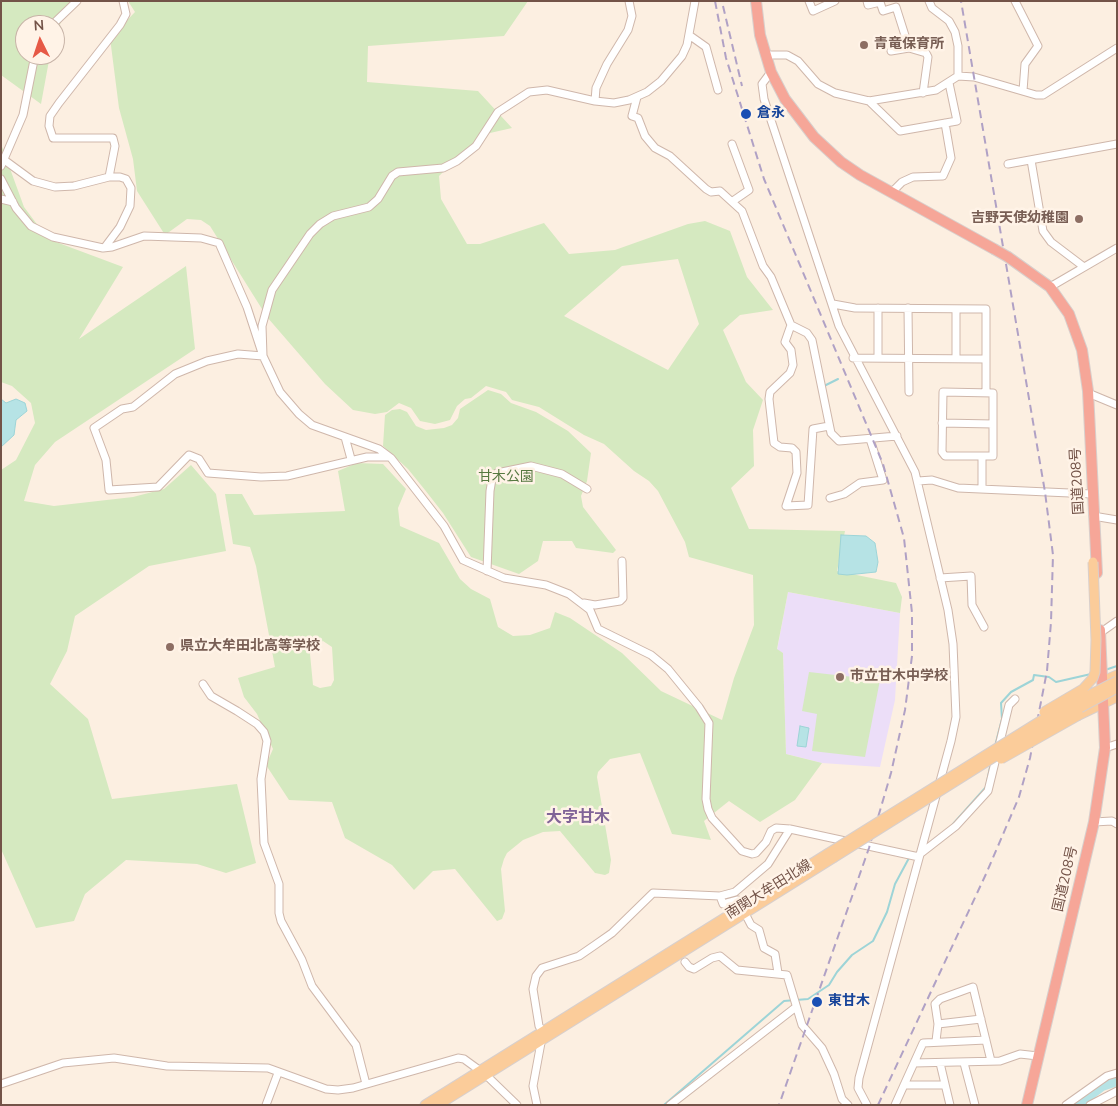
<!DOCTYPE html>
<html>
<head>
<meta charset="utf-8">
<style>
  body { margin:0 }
  #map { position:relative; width:1118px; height:1106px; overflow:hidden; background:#fcefe1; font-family:"Nunito Sans",sans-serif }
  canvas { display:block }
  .frame { position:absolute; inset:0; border:2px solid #735348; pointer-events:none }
  .north { position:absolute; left:15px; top:15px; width:50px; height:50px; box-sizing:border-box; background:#fff3e7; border:1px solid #c7b3a7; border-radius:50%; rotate:356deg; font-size:14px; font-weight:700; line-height:20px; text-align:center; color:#735348 }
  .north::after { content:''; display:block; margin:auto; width:18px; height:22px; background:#e65946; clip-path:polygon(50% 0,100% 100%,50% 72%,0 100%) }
</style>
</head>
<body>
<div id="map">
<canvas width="1118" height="1106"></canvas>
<div class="frame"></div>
<div class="north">N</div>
</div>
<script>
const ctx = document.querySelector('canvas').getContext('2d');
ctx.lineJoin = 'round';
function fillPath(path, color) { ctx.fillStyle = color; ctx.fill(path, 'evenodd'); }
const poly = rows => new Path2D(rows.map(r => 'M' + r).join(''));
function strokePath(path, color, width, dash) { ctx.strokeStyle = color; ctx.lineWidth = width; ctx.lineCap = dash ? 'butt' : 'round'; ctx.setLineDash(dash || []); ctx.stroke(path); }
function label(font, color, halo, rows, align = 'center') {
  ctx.font = font + ' "Nunito Sans","Noto Sans JP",sans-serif'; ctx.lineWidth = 5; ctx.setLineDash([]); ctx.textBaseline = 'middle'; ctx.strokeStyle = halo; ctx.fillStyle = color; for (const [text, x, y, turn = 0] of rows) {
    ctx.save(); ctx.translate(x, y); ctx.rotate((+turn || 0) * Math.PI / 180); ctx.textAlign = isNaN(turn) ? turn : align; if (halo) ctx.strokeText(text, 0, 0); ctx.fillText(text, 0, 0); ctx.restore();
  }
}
fillPath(poly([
  [788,592,900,613,895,700,880,767,822,763,786,754,783,653,777,650]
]), '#ecdef8');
fillPath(poly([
  [1,1,71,1,55,35,55,25,25,25,25,55,50,55,41,104,1,75],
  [128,1,528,1,504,36,368,46,367,82,478,91,512,128,490,133,483,136,469,147,439,176,441,199,467,244,480,244,544,223,569,254,615,250,688,224,705,221,730,231,747,277,773,310,740,315,723,330,746,382,763,400,753,430,754,466,731,488,749,529,845,531,837,571,896,583,902,597,900,613,788,592,777,649,783,653,786,754,822,763,795,800,760,822,729,801,704,821,711,840,672,834,640,753,610,759,598,772,597,777,611,860,609,873,605,875,595,873,560,831,543,832,523,840,507,853,504,859,501,869,505,911,502,919,497,921,455,869,433,871,414,890,392,865,345,838,332,802,289,800,266,765,273,749,257,714,244,697,238,678,275,667,256,566,250,547,233,544,225,494,242,494,254,515,345,511,338,471,357,463,383,464,406,489,398,508,400,526,439,543,460,579,471,589,490,599,498,627,513,636,530,635,550,628,555,612,570,618,622,653,661,691,722,720,734,678,754,625,753,575,689,557,685,542,658,491,649,481,634,471,604,444,584,435,539,407,512,400,506,392,486,386,471,398,465,399,457,406,450,420,435,424,420,421,411,408,399,403,387,412,375,414,353,410,325,384,267,317,210,226,201,220,187,219,165,235,137,191,133,159,119,108,110,38,135,12],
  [678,259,699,324,668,370,564,316,622,266],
  [323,641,332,647,334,680,331,686,320,688,313,685,310,654,315,646],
  [1,144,24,207,48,239,123,267,79,339,186,266,195,349,55,442,35,465,24,501,54,506,133,497,164,489,191,465,216,494,226,551,149,566,75,616,67,651,50,684,88,719,112,799,237,784,256,863,226,873,197,864,126,860,85,894,74,921,36,928,1,849,1,470,16,460,35,423,31,403,12,386,1,382],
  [488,390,501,394,511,403,536,412,568,431,591,453,587,481,581,496,583,507,616,550,613,553,576,548,572,541,543,541,538,561,519,574,471,557,443,513,425,490,408,469,383,446,385,415,392,410,400,409,407,412,416,426,426,430,444,428,452,425,458,418,460,409],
  [809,672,880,680,865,757,812,751,817,714,802,711]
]), '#d5e9c0');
const water = poly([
  [1,399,6,403,16,399,25,403,27,411,16,420,14,435,1,447,1,399],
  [841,535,866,536,875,543,878,562,876,572,847,575,838,574,841,535],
  [800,726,809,728,806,747,797,746,800,726]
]);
fillPath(water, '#b6e3e5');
strokePath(water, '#9dd4d7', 1);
strokePath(poly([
  [824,386,838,379],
  [1105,670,1117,666],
  [995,746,1002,719,1001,703,1011,692,1033,680,1034,675,1049,677,1056,682,1091,674],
  [953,824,986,787,991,762],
  [664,1105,784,1001,808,999,829,985,837,972,852,955,873,941,887,912,895,884,909,858]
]), '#9dd4d7', 2);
strokePath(poly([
  [1077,1105,1102,1086,1117,1081]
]), '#b6e3e5', 10);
const minor = poly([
  [695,1,687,45,682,56,661,81,647,92,629,100,614,103,595,101,547,90,529,92,498,112,476,146,457,161,443,168,398,172,392,176,378,199,369,207,333,216,320,224,310,234,272,290,262,326,263,356,280,392,299,414,312,425,379,449,391,458,444,526,463,560,504,578,546,585,569,594,590,610,598,629,651,655,668,669,699,707,709,723,706,799,708,809,712,818,742,851,752,854,756,853,766,842,771,831,776,828,790,829,919,857],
  [809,1,813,11,835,1],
  [867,1,868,5,880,2,883,11,896,7,909,48],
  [929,1,932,8,949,21,955,32,958,46,958,76],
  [1015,1,1038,46,1025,64,1023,91],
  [52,25,77,1],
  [689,35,706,47,718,90],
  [891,51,909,48,926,53,928,57,923,93],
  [766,55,787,55,798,61,818,84,835,93,869,101,936,90,958,76,974,77,1036,95,1043,95,1117,48],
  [771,72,762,84,764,99,839,326,915,472,948,610,953,644,956,717,951,741,859,1078,858,1088,867,1105],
  [637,97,632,116,638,118,645,136,655,148,670,156,706,189,711,192,720,191,742,211,763,266,771,277,791,325,807,333,812,340,831,433,839,441,897,436],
  [595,101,596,88,607,64,628,30,632,16,629,1],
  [869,101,900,131,957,121,949,83],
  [732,144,749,190,733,201],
  [3,159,33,181,55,187,74,186,109,177,120,177,126,179,131,188,130,206,120,227,105,247],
  [1031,160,1043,231,1051,242,1084,267],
  [1008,164,1117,144],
  [1,166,23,115,35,55],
  [109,177,115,146,113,138,53,138,49,126,50,116,59,103,120,25,126,14,123,1],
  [1,179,16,208,31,226,53,237,103,248,112,247,144,236,201,238,219,243,247,307,263,356,238,354,207,361,175,374,133,407,122,409,94,428,106,460,109,490,158,487,189,455,199,459,208,473,261,477,287,476,367,457,388,457],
  [891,193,902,182,913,177,943,176,951,158,945,123],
  [1,199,13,202],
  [1050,287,1117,248],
  [833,304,855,308,986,309,986,359,853,358],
  [878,308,878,358],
  [908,308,909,392],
  [791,325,785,342,791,350,793,365,790,373,770,392,769,399,774,443,780,447,792,448,796,452,797,473,786,506,808,505,813,429,829,426],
  [956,359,956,309],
  [943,392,993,393,993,456,945,456,942,452,943,392],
  [986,393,986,359],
  [1088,393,1117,405],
  [942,423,993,424],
  [345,437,351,459],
  [982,457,982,489],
  [918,481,932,480,958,488,1092,494],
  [830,498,844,494,860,483,883,480,870,439],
  [1093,516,1117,520],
  [487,571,490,491,492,479,497,473,531,466,562,474,587,489],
  [940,578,971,576,972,605,984,627],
  [584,603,595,605,620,601,623,598,622,561],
  [1100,633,1117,621],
  [203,684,211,696,237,711,257,724,264,732,267,741,261,779,264,843,279,884,279,913,281,921,302,960,312,986,356,1045,366,1084],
  [1105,748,1117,744],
  [1094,822,1112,821,1117,824],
  [920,854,956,826,988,791,1009,705,1015,699],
  [720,896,723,904,738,900,751,925,759,930,764,948,775,954,778,973],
  [685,962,689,967,694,969,712,958,720,956,737,970,787,975,802,1025,822,1048,834,1074,842,1099,848,1105],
  [938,1024,981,1019],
  [936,1041,938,1024,935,1004,940,999,973,987,991,1061],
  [914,1063,1000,1061,1020,1054,1038,1056],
  [940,1063,950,1105],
  [964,1063,975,1105],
  [1,1084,63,1063,114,1058,167,1066,268,1068,326,1089,338,1090,353,1088,458,1058,464,1059,486,1075,517,1105],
  [904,1085,945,1085],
  [266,1105,278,1073],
  [537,1105,533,1086,543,1032,539,1026,533,989,536,976,542,968,579,956,595,945,612,933,653,893,720,896,735,892,768,864,790,829],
  [670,1105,796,1007],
  [895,1105,923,1043,986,1040],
  [1066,1105,1107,1076,1117,1073],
  [1090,1105,1117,1091]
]);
const major = poly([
  [1103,681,1117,675],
  [1079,715,1117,697],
  [425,1105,827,854],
  [438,1105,833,858]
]);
const highway = poly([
  [756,1,760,35,771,72,785,99,814,137,841,162,860,175,994,249],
  [1008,257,1050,287,1069,314,1082,350,1088,391,1097,573],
  [1027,1105,1094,822,1105,748,1100,630]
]);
strokePath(minor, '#cfb7ab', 9);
strokePath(major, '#d8cfcc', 11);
strokePath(highway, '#d8cfcc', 12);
strokePath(minor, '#fff', 7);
strokePath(major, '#fbcc9a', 9);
strokePath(highway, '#f6a698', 10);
strokePath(poly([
  [715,1,726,58,764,179,883,464,904,538,912,613,912,656,905,710,891,773,869,848,779,1105],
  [723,6,742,86],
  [878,1105,986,874,1019,797,1030,758,1047,671,1051,622,1053,555,1045,492,961,1]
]), '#b0a1c5', 2, [8, 5]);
const majorBridge = poly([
  [1044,712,1083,689,1093,678,1095,672,1096,640,1093,562],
  [1001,759,1079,715],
  [827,854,1050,715,1117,681],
  [833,858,1026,737,1117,688]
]);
const highwayBridge = poly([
  [994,249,1008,257]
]);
strokePath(majorBridge, '#d8cfcc', 11, []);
strokePath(highwayBridge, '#d8cfcc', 12, []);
strokePath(majorBridge, '#fbcc9a', 9);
strokePath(highwayBridge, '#f6a698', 10);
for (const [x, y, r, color] of [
  [864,45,5,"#8d6e63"],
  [746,114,6,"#1a4fb4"],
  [1079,219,5,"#8d6e63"],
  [170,647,5,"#8d6e63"],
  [840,677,5,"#8d6e63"],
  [817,1002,6,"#1a4fb4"]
]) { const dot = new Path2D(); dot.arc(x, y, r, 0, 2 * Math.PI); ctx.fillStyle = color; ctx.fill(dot); strokePath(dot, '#fff3e7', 2); }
label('bold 14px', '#785e54', '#fff3e7', [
  ["青竜保育所",874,45],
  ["吉野天使幼稚園",1069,219,"right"],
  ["県立大牟田北高等学校",180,647],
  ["市立甘木中学校",850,677]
], 'left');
label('bold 14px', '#164399', '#fff3e7', [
  ["倉永",757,114],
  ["東甘木",828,1002]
], 'left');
label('14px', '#577941', '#fff3e7', [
  ["甘木公園",506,478]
]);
label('14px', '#735348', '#fff3e7', [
  ["国道208号",1078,481,-93],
  ["国道208号",1066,879,-77],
  ["南関大牟田北線",769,890,-32]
]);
label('bold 16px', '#806497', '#fff3e7', [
  ["大字甘木",578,818]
]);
</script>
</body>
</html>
